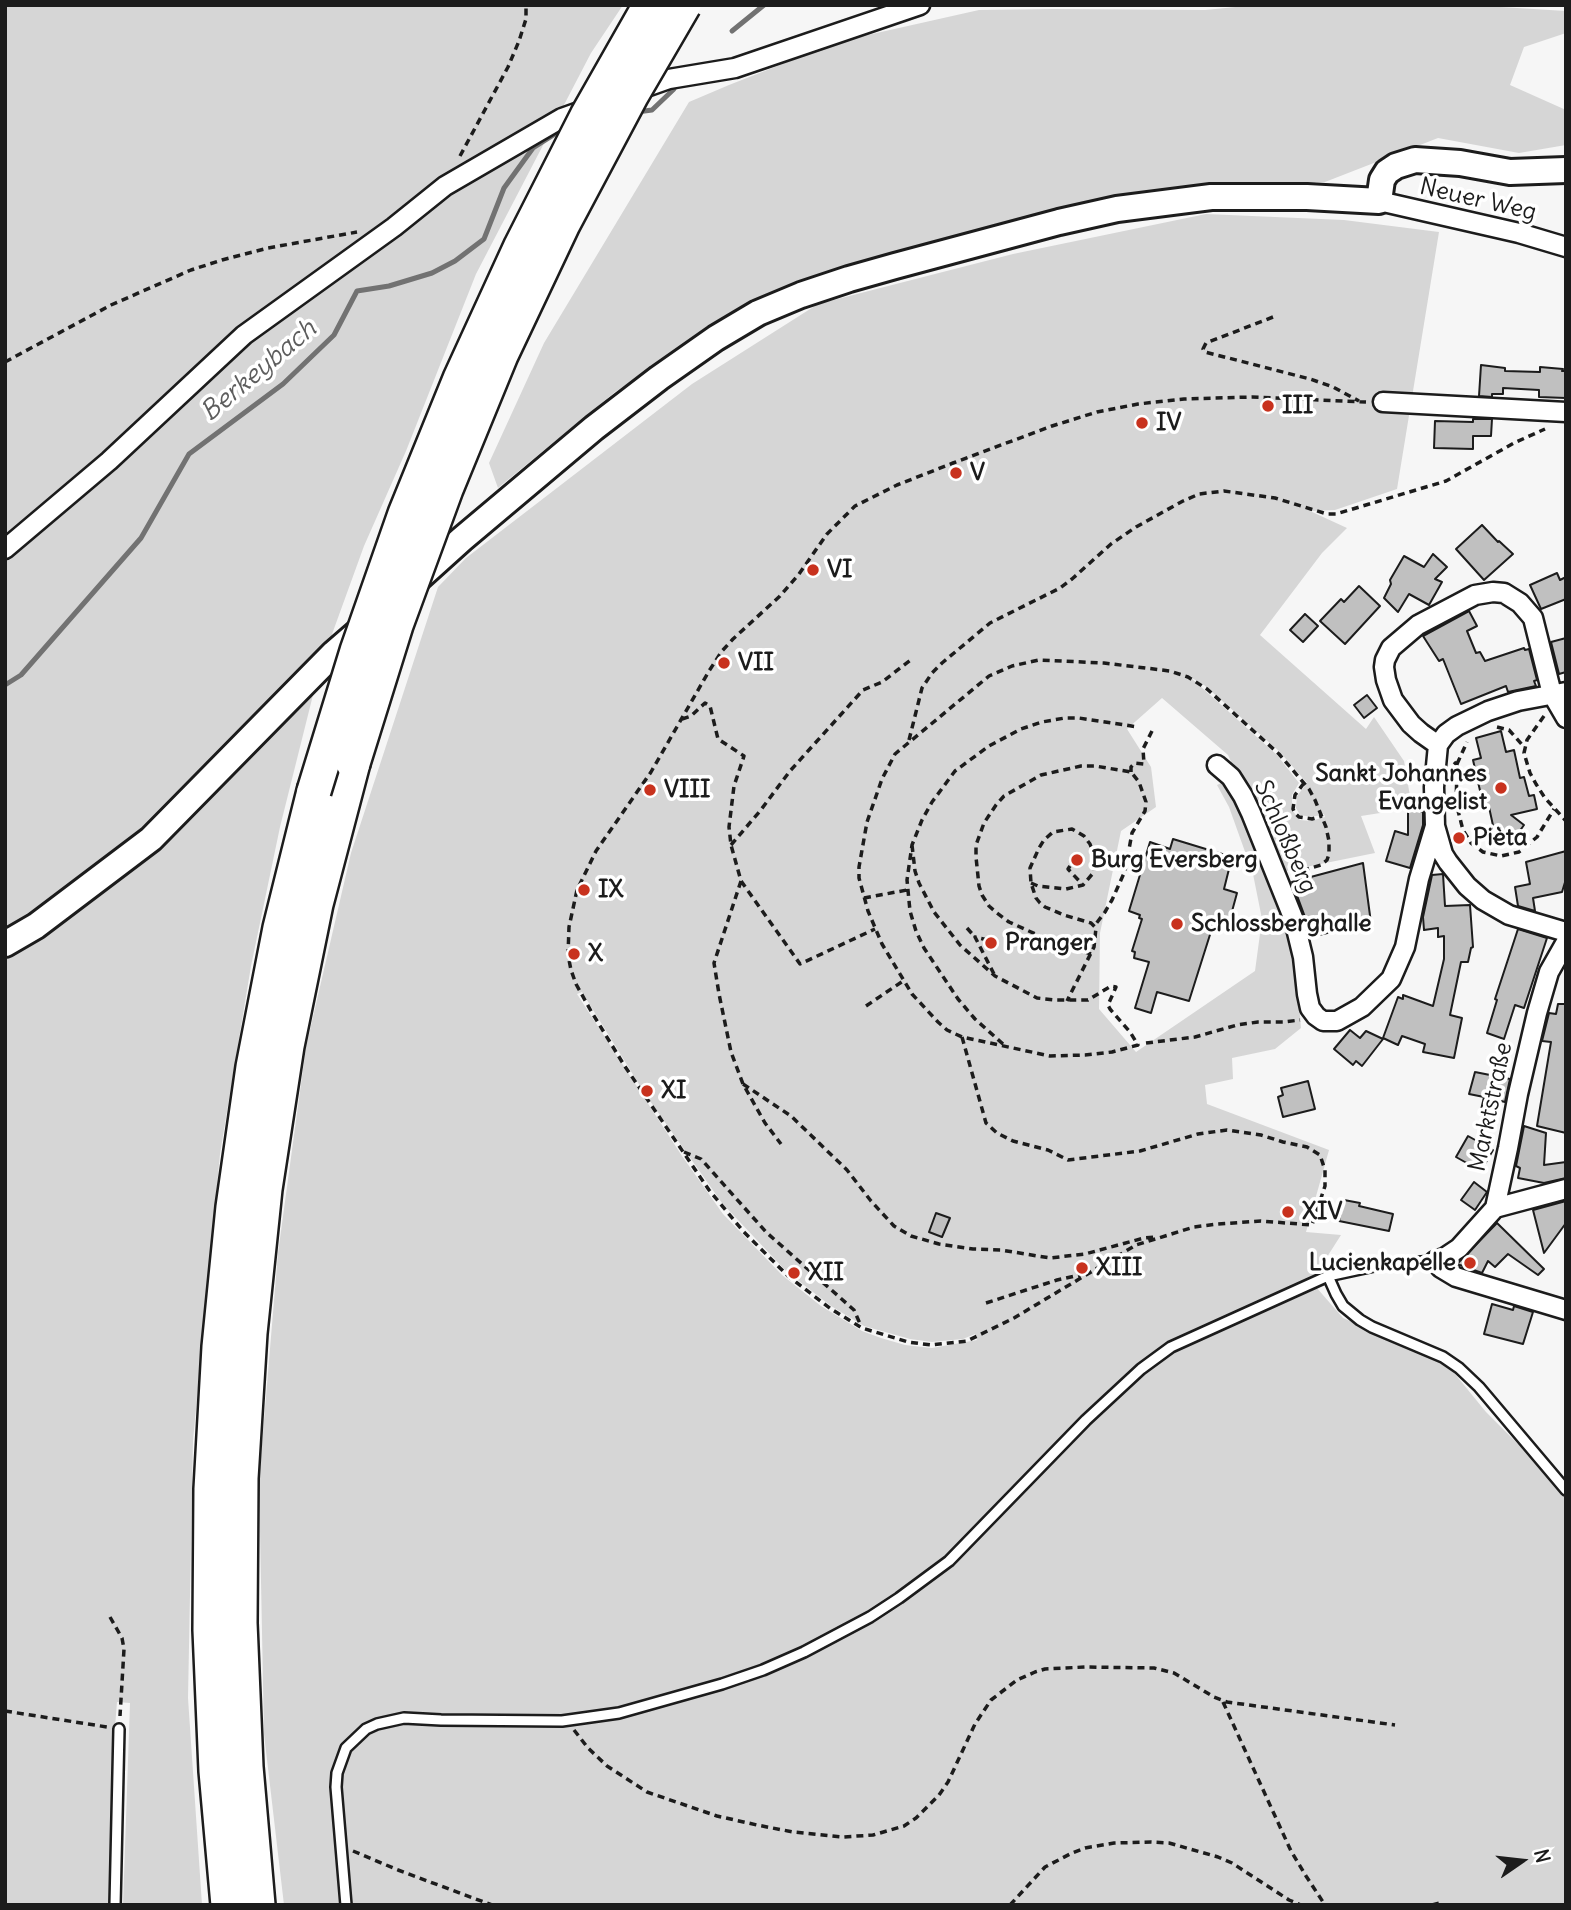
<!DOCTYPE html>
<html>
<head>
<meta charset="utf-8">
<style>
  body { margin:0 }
  #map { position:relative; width:1571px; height:1910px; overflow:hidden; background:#f6f6f6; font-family:Delius,sans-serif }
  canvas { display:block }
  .frame { position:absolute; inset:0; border:7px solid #1c1c1c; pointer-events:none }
  .north { position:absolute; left:1487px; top:1826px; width:70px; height:70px; -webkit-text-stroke:5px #fff; paint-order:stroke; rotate:76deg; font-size:19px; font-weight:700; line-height:28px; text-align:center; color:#1c1c1c }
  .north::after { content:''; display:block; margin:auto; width:24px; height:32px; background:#1c1c1c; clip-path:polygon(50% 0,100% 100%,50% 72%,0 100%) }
</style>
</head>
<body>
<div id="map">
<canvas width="1571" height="1910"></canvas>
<div class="frame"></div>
<div class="north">N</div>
</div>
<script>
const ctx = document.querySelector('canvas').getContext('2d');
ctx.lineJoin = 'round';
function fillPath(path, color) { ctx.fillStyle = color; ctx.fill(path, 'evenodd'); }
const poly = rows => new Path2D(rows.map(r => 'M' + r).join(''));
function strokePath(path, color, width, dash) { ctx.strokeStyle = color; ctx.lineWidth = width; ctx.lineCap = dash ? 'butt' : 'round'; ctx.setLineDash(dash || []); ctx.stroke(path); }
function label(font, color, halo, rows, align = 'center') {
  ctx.font = font + ' Delius,sans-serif'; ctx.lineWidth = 7; ctx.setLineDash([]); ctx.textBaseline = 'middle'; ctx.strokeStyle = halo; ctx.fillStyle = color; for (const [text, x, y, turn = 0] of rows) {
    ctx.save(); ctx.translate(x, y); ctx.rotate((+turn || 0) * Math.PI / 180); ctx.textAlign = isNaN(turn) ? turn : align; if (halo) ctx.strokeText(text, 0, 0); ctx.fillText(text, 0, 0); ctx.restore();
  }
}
fillPath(poly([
  [5,5,623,5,591,53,476,274,406,451,364,546,331,637,268,701,214,761,147,828,31,917,5,933],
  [1256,5,1468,5,1566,11,1566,33,1524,47,1510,85,1566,110,1566,145,1519,153,1438,138,1325,182,1181,187,963,233,747,306,615,392,498,488,489,463,544,343,689,102,729,85,841,41,979,10,1053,9,1205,10],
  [1206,214,1344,220,1439,232,1397,489,1335,510,1310,511,1347,528,1322,553,1260,635,1366,729,1374,717,1404,761,1412,808,1361,816,1375,853,1281,872,1228,755,1162,698,1127,729,1151,767,1156,807,1121,831,1100,933,1099,1009,1136,1052,1255,971,1262,919,1253,874,1229,807,1217,785,1226,781,1237,797,1284,913,1295,957,1301,1028,1275,1049,1232,1058,1233,1079,1205,1085,1207,1104,1329,1150,1306,1232,1341,1235,1313,1279,1170,1343,1138,1366,1029,1470,1036,1477,1123,1391,1145,1370,1171,1352,1199,1338,1263,1312,1316,1287,1343,1318,1446,1363,1486,1412,1566,1492,1566,1905,346,1905,335,1817,340,1905,284,1905,264,1734,259,1480,278,1253,306,1047,351,853,438,587,466,558,692,384,818,304,1013,254],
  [1190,677,1204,685,1279,751,1307,783,1297,796,1296,808,1300,815,1312,817,1324,814,1325,817,1311,821,1300,820,1292,810,1292,795,1299,783,1277,755],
  [582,992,645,1094,722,1203,786,1271,831,1306,864,1326,910,1339,932,1342,963,1339,975,1334,977,1340,932,1348,905,1345,881,1338,862,1331,821,1306,782,1275,723,1214,682,1156,577,994],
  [314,691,280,827,251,966,220,1154,193,1441,188,1698,202,1905,123,1905,130,1703,117,1702,114,1740,110,1905,5,1905,5,955,299,703]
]), '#d6d6d6');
strokePath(poly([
  [732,31,764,5],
  [637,112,652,110,674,89],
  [5,685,21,675,141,538,189,454,283,384,334,335,357,291,389,286,432,273,455,261,484,239,504,188,533,148,566,127]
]), '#727272', 5);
const building = poly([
  [1481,365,1505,368,1505,371,1540,372,1540,367,1563,369,1562,371,1566,371,1566,398,1539,397,1539,390,1503,388,1503,394,1492,394,1492,397,1479,396,1481,365],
  [1473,419,1492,419,1491,436,1473,436,1473,449,1434,448,1435,421,1473,422,1473,419],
  [1482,525,1498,542,1499,541,1513,554,1484,580,1456,549,1482,525],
  [1433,554,1447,567,1435,579,1442,582,1429,605,1409,594,1398,612,1384,598,1391,584,1390,580,1404,556,1424,567,1433,554],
  [1557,573,1560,580,1566,577,1566,599,1541,609,1530,585,1557,573],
  [1359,586,1380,606,1345,644,1320,621,1341,599,1344,602,1359,586],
  [1469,611,1477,626,1467,631,1476,653,1480,652,1485,661,1524,648,1525,650,1529,649,1537,680,1534,681,1536,686,1508,692,1506,686,1461,704,1443,659,1439,661,1423,636,1469,611],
  [1305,614,1318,626,1303,642,1290,630,1305,614],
  [1566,638,1566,672,1559,674,1551,642,1566,638],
  [1367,695,1377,708,1364,718,1354,705,1367,695],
  [1501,731,1506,752,1514,750,1520,778,1524,777,1529,796,1534,795,1537,809,1511,815,1524,825,1519,832,1511,836,1503,835,1494,830,1489,807,1484,808,1473,760,1481,758,1476,738,1501,731],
  [1408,811,1423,812,1423,825,1410,868,1386,861,1395,831,1408,835,1408,811],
  [1173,839,1232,857,1224,889,1237,893,1228,926,1214,922,1189,1001,1157,992,1151,1013,1135,1008,1149,962,1134,958,1135,952,1132,951,1142,919,1139,918,1140,915,1129,911,1150,842,1170,849,1173,839],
  [1566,851,1566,879,1562,892,1533,898,1535,911,1518,906,1515,887,1530,884,1526,862,1566,851],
  [1363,863,1371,923,1310,937,1305,917,1292,882,1363,863],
  [1443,874,1445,906,1470,905,1473,947,1471,948,1468,962,1461,962,1450,1015,1462,1018,1454,1058,1423,1052,1425,1044,1402,1036,1398,1045,1383,1038,1398,997,1403,999,1403,995,1433,1006,1444,959,1444,936,1438,937,1438,928,1424,930,1423,917,1432,875,1443,874],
  [1518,929,1547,938,1524,1008,1515,1005,1504,1039,1487,1033,1497,1000,1495,999,1518,929],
  [1558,1004,1566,1004,1566,1133,1537,1126,1551,1042,1542,1041,1549,1013,1556,1014,1558,1004],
  [1350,1030,1360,1038,1366,1031,1383,1039,1362,1066,1356,1061,1353,1065,1334,1049,1350,1030],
  [1475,1072,1510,1079,1505,1102,1501,1101,1497,1114,1481,1110,1484,1097,1469,1094,1475,1072],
  [1308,1081,1315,1109,1283,1117,1278,1097,1283,1095,1281,1088,1308,1081],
  [1524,1126,1546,1133,1544,1165,1566,1162,1566,1178,1544,1183,1518,1178,1520,1168,1516,1166,1524,1126],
  [1468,1136,1493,1150,1481,1171,1456,1157,1468,1136],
  [1474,1182,1487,1192,1475,1210,1461,1200,1474,1182],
  [1344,1200,1360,1203,1359,1206,1393,1214,1389,1231,1339,1221,1344,1200],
  [1566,1201,1566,1223,1544,1253,1533,1210,1566,1201],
  [936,1213,950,1218,942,1237,929,1232,936,1213],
  [1497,1223,1544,1269,1538,1275,1508,1254,1495,1267,1488,1261,1482,1273,1457,1264,1497,1223],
  [1492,1304,1513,1310,1514,1306,1533,1312,1523,1344,1484,1334,1492,1304]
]);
fillPath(building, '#c0c0c0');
strokePath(building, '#1c1c1c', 2);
const lane = poly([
  [1328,1276,1336,1294,1343,1306,1360,1320,1372,1327,1443,1357,1459,1368,1479,1387,1566,1490],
  [115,1905,119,1729],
  [346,1905,336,1787,337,1773,346,1748,366,1729,377,1724,404,1718,441,1720,562,1721,619,1713,722,1684,763,1670,804,1652,870,1617,899,1598,949,1561,1086,1420,1141,1369,1171,1347,1328,1276,1379,1265,1435,1261]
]);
const street = poly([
  [635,91,669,79,735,68,920,5],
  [1379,201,1519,233,1566,247],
  [1383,402,1566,412],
  [5,549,109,461,244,335,394,227,445,186,562,118,590,108],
  [1566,692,1518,701,1488,711,1457,726,1446,734,1438,745,1434,787,1435,826,1443,854,1448,862,1467,886,1483,900,1509,915,1566,932],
  [1438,745,1421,733,1411,724,1393,700,1386,680,1384,667,1385,660,1391,648,1418,625,1475,595,1493,592,1504,593,1520,603,1533,618,1552,694,1566,718],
  [1217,765,1231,777,1243,796,1251,813,1294,920,1303,957,1307,994,1310,1008,1316,1016,1323,1021,1337,1021,1362,1007,1391,979,1405,947,1419,879,1435,826],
  [1566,942,1549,972,1537,1013,1518,1094,1508,1148,1495,1208,1459,1248,1444,1258,1435,1261,1441,1268,1456,1277,1566,1310],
  [1495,1208,1566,1189]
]);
const secondary = poly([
  [412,584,462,539,594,428,659,378,716,338,758,313,801,295,849,279,895,266,1059,222,1117,209,1211,197,1307,197,1379,201,1382,180,1387,172,1396,166,1415,160,1460,163,1510,172,1566,170],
  [5,944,36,926,151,839,334,653,364,627]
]);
const highway = poly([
  [228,1905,216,1771,210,1630,211,1489,219,1347,233,1207,253,1067,280,928,314,791],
  [258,1905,246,1767,240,1623,241,1478,250,1333,265,1189,287,1046,316,904,353,763]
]);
strokePath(lane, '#1c1c1c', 14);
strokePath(street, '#1c1c1c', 23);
strokePath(secondary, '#1c1c1c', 30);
strokePath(highway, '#1c1c1c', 38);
strokePath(poly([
  [460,156,508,67,519,41,526,19,526,5],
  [1273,317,1206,343,1203,349,1205,352,1310,379,1333,387,1359,401],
  [5,362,111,305,191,270,222,260,268,248,357,232],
  [1544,716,1527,740,1524,753,1530,773,1536,784,1545,798,1566,821],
  [682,719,691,716,705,703,710,706,718,739,744,756,734,786,729,827,731,845,741,881,800,964,875,929],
  [1497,727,1509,730,1525,748],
  [909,740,922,688,932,673,942,663,990,623,1060,588,1072,579,1111,544,1136,527,1183,501,1199,494,1224,491,1275,498,1327,514,1336,514,1446,481,1514,443,1545,429],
  [1454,762,1457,765,1457,771,1456,803,1463,830,1471,843,1483,852,1501,856,1519,852,1537,837,1554,809],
  [1457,764,1467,742],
  [1131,772,1131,767,1135,763,1144,764,1143,749,1152,731],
  [1304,783,1295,795,1293,809,1295,813,1299,817,1312,819,1322,816],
  [731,845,760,811,790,771,863,690,882,682,912,659],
  [912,845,915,871,919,883,934,912,960,945,995,976,1037,998,1055,1000,1088,1000,1111,986,1116,987,1108,1005,1110,1009,1130,1032,1138,1045,1112,1052,1085,1055,1050,1056,962,1037,947,1030,938,1022,912,994,882,944,868,911,859,878,859,867,867,822,882,779,895,754,989,676,1012,666,1039,660,1104,663,1170,671,1188,677,1207,689,1279,754,1309,789,1315,800,1326,827,1329,841,1329,854,1327,860,1321,865,1294,873],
  [1070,866,1068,869,1083,885],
  [741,881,714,963,719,994,731,1052,743,1084,765,1123,781,1144],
  [1031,883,1038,886,1066,889,1083,885,1094,872,1095,858,1090,844,1084,836,1072,829,1053,832,1044,840,1039,848,1030,868,1031,883,1036,898,1040,903,1045,907,1064,915,1091,923,1096,928,1094,947,1067,1001],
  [864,898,907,890],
  [967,928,975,937],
  [988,940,975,937,994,974],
  [1091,954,1051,941,1009,922,997,913,989,906,982,895,979,886,976,857,976,845,984,823,996,805,1004,796,1041,775,1081,766,1095,766,1131,772,1139,782,1146,802,1145,811,1132,833,1125,871,1112,900,1105,912,1095,925],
  [866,1006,903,981],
  [962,1037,986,1123,997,1133,1013,1141,1048,1150,1068,1160,1140,1151,1198,1134,1227,1130,1261,1135,1283,1142,1307,1147,1320,1155,1325,1170,1325,1186,1312,1225,1261,1221,1218,1224,1194,1227,1136,1245,1014,1318,967,1341,931,1345,908,1342,862,1328,831,1309,788,1276,743,1231,709,1190,624,1065,591,1011,576,984,571,970,568,955,569,927,577,890,596,851,651,772,709,671,722,651,733,639,780,596,799,574,827,534,855,506,897,485,953,463,1052,426,1097,412,1138,404,1184,399,1252,397,1366,402],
  [1146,1043,1195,1037,1237,1025,1258,1022,1283,1022,1300,1020],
  [1003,1044,975,1019,958,999,924,948,916,931,910,911,907,880,912,845,922,820,932,802,955,771,989,746,1021,729,1042,722,1065,718,1079,718,1138,727],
  [743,1084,791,1116,847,1170,871,1201,894,1226,911,1236,939,1244,973,1249,1001,1250,1050,1258,1085,1254,1144,1238,1156,1237],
  [684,1152,701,1159,766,1232,854,1310,861,1326],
  [986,1303,1057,1280,1080,1275],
  [110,1617,122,1638,124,1649,120,1716],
  [1223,1702,1291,1851,1306,1876,1325,1905],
  [5,1711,107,1727],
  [574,1730,588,1748,607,1766,647,1792,717,1816,757,1825,793,1832,843,1837,873,1835,904,1826,916,1818,939,1795,948,1782,975,1724,991,1700,1017,1680,1035,1672,1045,1669,1085,1667,1154,1668,1174,1673,1214,1697,1227,1702,1395,1725],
  [353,1851,398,1870,492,1905],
  [1010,1905,1045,1867,1072,1853,1085,1848,1114,1843,1151,1842,1169,1843,1218,1857,1232,1863,1289,1900,1301,1905],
  [1432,1905,1440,1903]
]), '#1c1c1c', 3.5, [7, 5]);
strokePath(lane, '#fff', 9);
strokePath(street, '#fff', 18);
strokePath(secondary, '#fff', 24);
strokePath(highway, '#fff', 33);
const highwayBridge = poly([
  [353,763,396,625,446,489,501,355,563,224,631,96,684,5],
  [314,791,357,651,405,514,460,379,521,246,587,116,650,5]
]);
strokePath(highwayBridge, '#1c1c1c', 38, []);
strokePath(highwayBridge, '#fff', 33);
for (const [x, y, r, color] of [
  [1268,406,7,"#c8321e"],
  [1142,423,7,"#c8321e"],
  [956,473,7,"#c8321e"],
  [813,570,7,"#c8321e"],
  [724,663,7,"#c8321e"],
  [1501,788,7,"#c8321e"],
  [650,790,7,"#c8321e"],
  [1459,838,7,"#c8321e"],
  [1077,860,7,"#c8321e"],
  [584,890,7,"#c8321e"],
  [1177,924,7,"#c8321e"],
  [991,943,7,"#c8321e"],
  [574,954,7,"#c8321e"],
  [647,1091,7,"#c8321e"],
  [1288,1212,7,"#c8321e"],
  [1470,1263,7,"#c8321e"],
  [1082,1268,7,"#c8321e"],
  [794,1273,7,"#c8321e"]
]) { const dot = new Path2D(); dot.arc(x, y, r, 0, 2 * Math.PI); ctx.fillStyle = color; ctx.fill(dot); strokePath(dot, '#fff', 2.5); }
label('24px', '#1c1c1c', '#fff', [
  ["Neuer Weg",1478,200,13],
  ["Schloßberg",1285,837,66],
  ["Marktstraße",1491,1107,-78]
]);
label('bold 24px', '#1c1c1c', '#fff', [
  ["III",1282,406],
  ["IV",1156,423],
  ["V",970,473],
  ["VI",827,570],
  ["VII",738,663],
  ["Sankt Johannes",1487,774,"right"],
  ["Evangelist",1487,802,"right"],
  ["VIII",664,790],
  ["Pièta",1473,838],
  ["Burg Eversberg",1091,860],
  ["IX",598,890],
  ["Schlossberghalle",1191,924],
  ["Pranger",1005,943],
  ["X",588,954],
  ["XI",661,1091],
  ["XIV",1302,1212],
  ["Lucienkapelle",1456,1263,"right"],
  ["XIII",1096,1268],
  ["XII",808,1273]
], 'left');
label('italic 26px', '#5d5d5d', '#fff', [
  ["Berkeybach",259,371,-40]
]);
</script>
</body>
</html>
